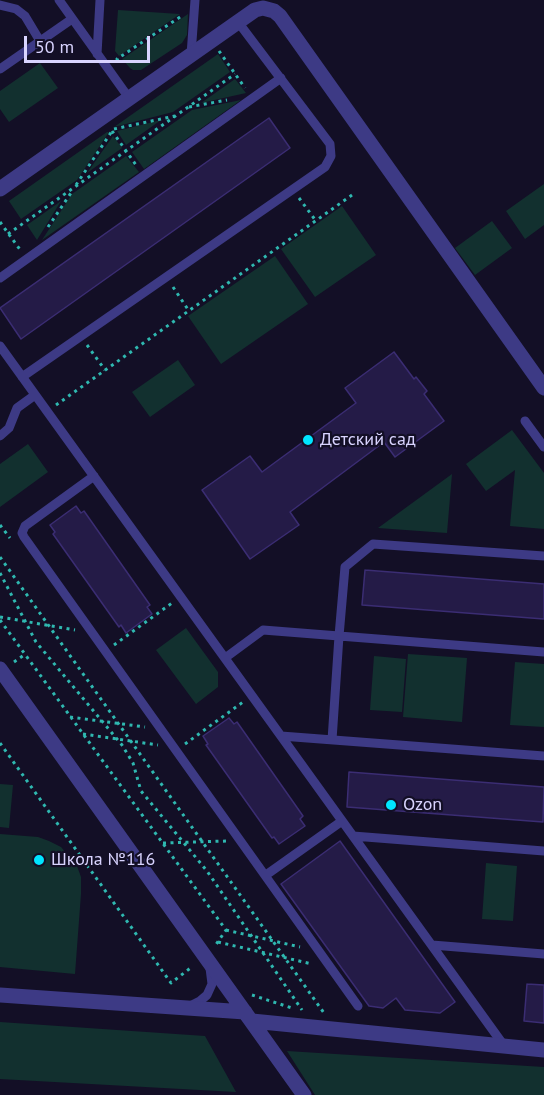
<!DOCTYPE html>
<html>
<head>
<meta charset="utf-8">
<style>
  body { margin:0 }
  #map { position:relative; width:544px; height:1095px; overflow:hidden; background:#130f26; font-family:"PT Sans",sans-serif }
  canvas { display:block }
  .scale { position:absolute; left:24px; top:36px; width:126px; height:27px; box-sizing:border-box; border:3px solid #d9d4ff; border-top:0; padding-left:8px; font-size:18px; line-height:21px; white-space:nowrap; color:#d9d4ff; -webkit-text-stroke:4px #130f26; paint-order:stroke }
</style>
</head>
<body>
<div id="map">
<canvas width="544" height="1095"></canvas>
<div class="scale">50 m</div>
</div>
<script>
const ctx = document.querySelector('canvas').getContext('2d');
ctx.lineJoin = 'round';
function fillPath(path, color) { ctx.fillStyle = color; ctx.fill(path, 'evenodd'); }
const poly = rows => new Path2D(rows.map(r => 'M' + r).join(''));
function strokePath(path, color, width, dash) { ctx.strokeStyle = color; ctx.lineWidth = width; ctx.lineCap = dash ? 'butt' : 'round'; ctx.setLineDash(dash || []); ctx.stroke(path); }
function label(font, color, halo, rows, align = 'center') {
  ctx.font = font + ' "PT Sans",sans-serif'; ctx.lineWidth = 4.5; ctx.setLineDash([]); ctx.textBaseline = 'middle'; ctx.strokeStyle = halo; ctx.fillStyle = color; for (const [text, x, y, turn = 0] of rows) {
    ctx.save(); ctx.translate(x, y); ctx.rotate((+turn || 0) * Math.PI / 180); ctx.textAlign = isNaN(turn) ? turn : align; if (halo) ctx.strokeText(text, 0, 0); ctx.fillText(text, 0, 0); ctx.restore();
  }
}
fillPath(poly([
  [118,10,180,14,119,56,115,51],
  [188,14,187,35,182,43,141,70,133,70,130,68,122,59],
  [218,54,230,72,173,112,114,127],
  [40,63,58,88,9,122,0,109,0,91],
  [235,79,246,93,201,103],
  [241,100,144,169,132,152,192,110],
  [161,120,126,145,117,131],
  [107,132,109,132,77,180,21,219,9,201],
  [113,136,122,148,87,173],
  [126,156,139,172,42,240,72,194],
  [544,184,544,225,525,239,506,211],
  [61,201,37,240,27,225],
  [342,206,376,255,315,297,281,249],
  [492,221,512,248,475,275,455,248],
  [275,256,308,304,221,364,188,316],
  [178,360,195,385,150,417,132,392],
  [512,430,544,473,544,529,510,526,515,470,486,491,466,464],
  [28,444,48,472,0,507,0,464],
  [452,474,447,533,378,528],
  [186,628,218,672,218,687,196,704,156,650],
  [408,654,467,658,462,722,403,717],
  [374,656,406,659,402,712,370,710],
  [515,662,544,664,544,727,510,725],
  [0,784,13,785,9,828,0,827],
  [0,834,38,837,49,841,61,847,77,866,81,877,81,894,75,974,0,967],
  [486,863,517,866,513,921,482,919],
  [0,1022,205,1036,236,1092,0,1079],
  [287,1051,544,1067,544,1095,315,1095]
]), '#12302f');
const building = poly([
  [269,118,290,148,21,339,0,308,269,118],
  [394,352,414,379,416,377,427,391,424,394,444,421,395,457,384,442,290,512,299,525,250,559,202,490,250,456,262,472,356,403,345,388,394,352],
  [76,506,81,513,84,511,150,605,147,607,152,614,126,633,121,625,119,627,53,534,55,532,50,525,76,506],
  [365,570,544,584,544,619,362,605,365,570],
  [229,718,234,724,237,722,303,816,300,819,305,826,279,844,274,837,272,838,206,745,208,744,203,736,229,718],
  [349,772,544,787,543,822,347,807,349,772],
  [340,841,455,1002,440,1013,405,1010,396,998,383,1008,369,1006,281,884,340,841],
  [527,984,544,985,544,1023,524,1021,527,984]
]);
fillPath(building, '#241b47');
strokePath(building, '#3b2d73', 1.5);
strokePath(poly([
  [219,51,245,88],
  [118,61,117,59,183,15],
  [189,107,227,100],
  [114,129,175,116],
  [112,131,136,165],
  [76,185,112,131],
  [299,198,316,221],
  [0,222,21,251],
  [48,227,73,190],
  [8,234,235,74],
  [173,287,189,311],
  [87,345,105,370],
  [56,405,352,195],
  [0,525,10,538],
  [0,557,324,1013],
  [0,573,36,642,122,745,133,763,141,791,207,871,302,1010],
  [0,617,75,630],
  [0,620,226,930,215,946],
  [114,645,172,603],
  [14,662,24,655],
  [70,717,145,727],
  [83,734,158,745],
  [0,743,171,983,193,966],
  [185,744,243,702],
  [163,843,227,841],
  [226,930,300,947],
  [218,942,312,964],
  [252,995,292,1008]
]), '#2fb8b0', 3, [3, 4.5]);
strokePath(poly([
  [59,0,129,98],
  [0,5,16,9,25,16,40,41],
  [97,54,100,0],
  [191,55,195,0],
  [0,69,72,19],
  [0,278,281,78],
  [0,346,505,1047],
  [22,377,325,167,331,156,330,144,238,22],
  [525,421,544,447],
  [0,436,9,428,17,408,35,395],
  [94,476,25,526,22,533,24,537,358,1006],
  [544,556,373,544,345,567,339,636,544,652],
  [225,658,263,630,339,636,332,740],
  [281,736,544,756],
  [353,836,544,851],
  [266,875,342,821],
  [432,945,544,954],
  [190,1006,200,1001,207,995,212,984,210,968]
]), '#3d3a85', 9);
strokePath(poly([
  [0,189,255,10,263,8,274,11,280,16,544,388],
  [0,669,304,1095],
  [0,995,245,1012],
  [252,1021,544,1050]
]), '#3d3a85', 15);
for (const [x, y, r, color] of [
  [308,440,6,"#00e5ff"],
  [391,805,6,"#00e5ff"],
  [39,860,6,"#00e5ff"]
]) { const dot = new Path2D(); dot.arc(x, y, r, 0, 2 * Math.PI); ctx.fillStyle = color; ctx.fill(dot); strokePath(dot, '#130f26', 2); }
label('18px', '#d9d4ff', '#130f26', [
  ["Детский сад",320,440],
  ["Ozon",403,805],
  ["Школа №116",51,860]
], 'left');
</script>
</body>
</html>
